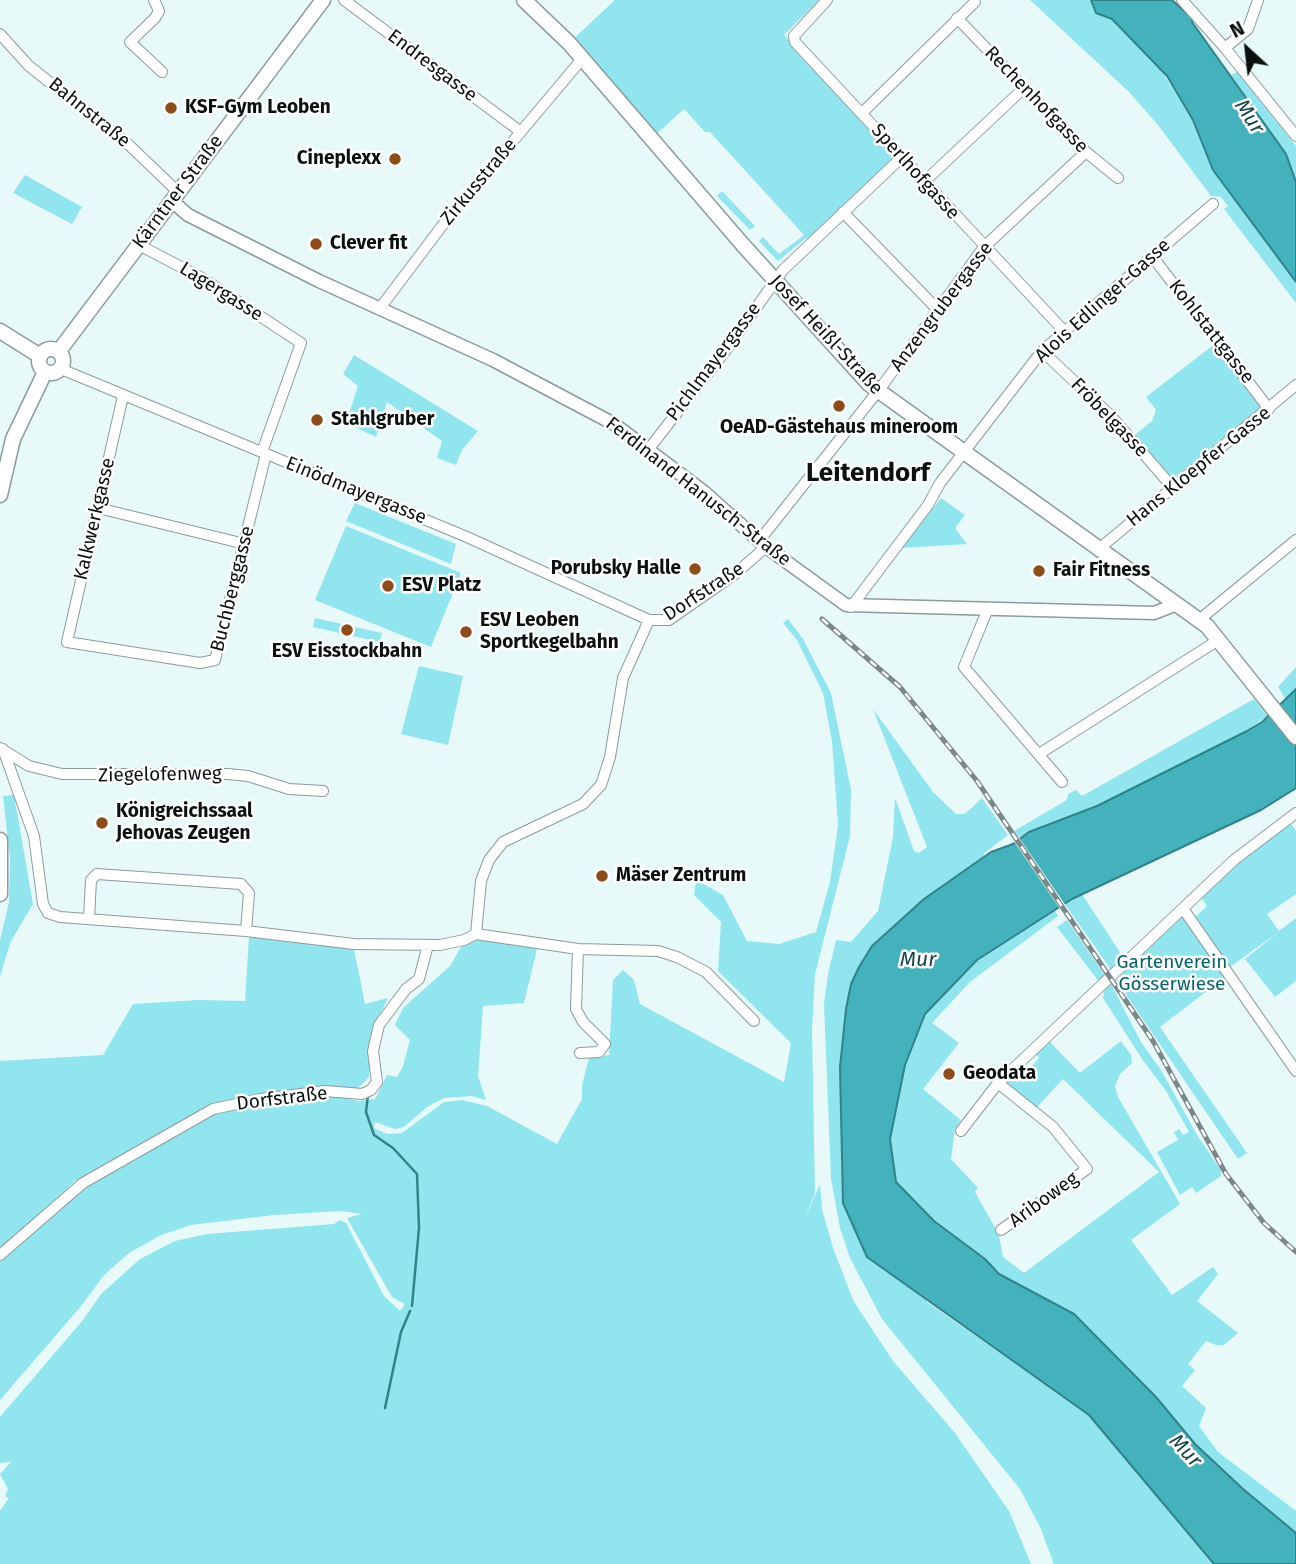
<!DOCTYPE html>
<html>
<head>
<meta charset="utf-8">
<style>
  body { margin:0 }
  #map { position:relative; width:1296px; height:1564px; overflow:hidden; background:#e8f9fa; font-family:"Fira Sans",sans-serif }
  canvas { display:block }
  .north { position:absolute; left:1212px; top:14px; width:70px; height:70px; -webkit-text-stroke:5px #fff; paint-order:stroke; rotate:333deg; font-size:19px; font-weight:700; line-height:28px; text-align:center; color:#0b1111 }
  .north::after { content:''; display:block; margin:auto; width:24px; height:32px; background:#0b1111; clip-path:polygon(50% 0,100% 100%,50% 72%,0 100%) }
</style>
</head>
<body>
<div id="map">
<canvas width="1296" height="1564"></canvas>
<div class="north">N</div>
</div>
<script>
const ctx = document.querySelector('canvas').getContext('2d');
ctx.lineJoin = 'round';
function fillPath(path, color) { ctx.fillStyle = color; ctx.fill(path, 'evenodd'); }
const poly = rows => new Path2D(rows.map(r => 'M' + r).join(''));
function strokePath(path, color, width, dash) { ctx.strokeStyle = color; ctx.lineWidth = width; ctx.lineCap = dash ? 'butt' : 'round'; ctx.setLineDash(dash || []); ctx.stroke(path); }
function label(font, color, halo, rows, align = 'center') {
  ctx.font = font + ' "Fira Sans",sans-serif'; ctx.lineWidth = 5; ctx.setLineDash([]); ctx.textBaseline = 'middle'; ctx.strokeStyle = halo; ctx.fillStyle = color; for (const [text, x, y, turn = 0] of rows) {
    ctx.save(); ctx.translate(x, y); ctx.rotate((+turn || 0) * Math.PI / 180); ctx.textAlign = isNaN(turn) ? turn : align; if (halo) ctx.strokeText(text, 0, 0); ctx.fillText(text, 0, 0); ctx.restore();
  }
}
fillPath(poly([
  [615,0,819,0,784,35,896,158,809,241,806,238,778,261,759,241,763,237,779,254,804,235,710,132,705,132,684,109,653,137,569,43],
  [1030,0,1091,0,1096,13,1112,19,1157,64,1193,120,1213,170,1296,282,1296,303,1224,209,1228,206,1221,197,1211,196,1158,125,1129,92],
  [1237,72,1296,146,1296,182,1286,154,1231,75],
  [25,175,82,207,72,224,13,193],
  [722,191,755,226,750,230,717,196],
  [1216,343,1262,407,1173,479,1135,435,1152,421,1156,410,1146,397],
  [354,355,478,431,462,450,456,465,437,458,442,441,387,402,376,437,346,423,358,386,343,374],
  [941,498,965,515,955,528,967,544,902,548],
  [355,503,456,544,451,564,346,521],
  [346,526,461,573,431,647,315,600],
  [315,618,382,633,380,642,313,627],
  [788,619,803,639,831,693,851,790,850,836,815,974,812,1029,815,1193,804,1221,820,1184,822,1209,833,1248,854,1302,893,1361,955,1433,1009,1511,1031,1564,0,1564,0,1511,9,1498,5,1496,8,1489,0,1474,11,1462,0,1463,0,1417,83,1320,101,1294,140,1259,175,1241,207,1234,334,1224,340,1220,346,1223,384,1296,400,1311,405,1304,392,1297,347,1218,362,1214,340,1211,274,1215,191,1225,161,1235,129,1253,104,1275,82,1305,0,1400,0,1260,82,1188,204,1116,226,1108,282,1100,334,1096,359,1101,375,1099,387,1075,397,1077,403,1066,410,1040,395,1025,403,1008,450,966,461,947,478,939,494,939,537,949,524,1003,483,1006,478,1076,486,1100,472,1096,444,1098,427,1107,404,1127,395,1129,375,1122,374,1128,387,1134,402,1133,444,1102,462,1100,487,1106,557,1144,582,1099,582,1085,589,1058,609,1055,613,980,623,970,634,980,640,1004,784,1082,791,1043,718,971,721,922,694,895,696,880,723,895,747,941,779,944,816,932,830,882,838,825,832,741,823,693,797,640,783,623],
  [419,666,463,676,448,745,401,734],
  [1296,667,1296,689,1286,700,1278,687],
  [1254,699,1268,715,1247,731,1097,806,1019,838,1014,831,1067,800,1068,794,1076,790,1082,796],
  [873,709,933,792,956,814,965,814,982,798,1008,835,983,854,985,857,924,899,872,946,851,984,846,1009,927,1302,1089,1415,1214,1564,1054,1564,1040,1527,1020,1489,882,1319,850,1258,840,1228,831,1179,824,1004,828,974,836,940,851,942,878,911,893,837,895,798,914,851,919,853,927,847],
  [14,795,33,904,11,941,0,976,0,940,9,902,10,858,3,796],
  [1290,823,1296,831,1296,894,1267,914,1279,931,1296,918,1296,981,1275,997,1245,959,1280,931,1227,969,1193,919,1207,906,1202,898,1231,868],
  [1082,894,1125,960,1112,971,1064,903],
  [1054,909,1058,916,970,982,932,1023,959,1043,923,1089,961,1120,955,1129,951,1159,978,1188,975,1192,999,1235,1003,1257,1024,1273,1159,1172,1063,1079,1035,1109,1006,1082,1025,1063,1030,1068,1039,1058,1035,1053,1049,1041,1080,1073,1121,1041,1131,1055,1132,1063,1120,1074,1115,1086,1118,1097,1180,1204,1131,1240,1172,1295,1213,1267,1218,1274,1197,1301,1238,1333,1224,1345,1216,1345,1206,1341,1188,1364,1195,1370,1182,1386,1206,1408,1199,1426,1218,1452,1296,1511,1296,1533,1243,1489,1195,1444,1156,1397,1074,1314,999,1274,985,1258,934,1221,896,1182,890,1139,905,1065,925,1014,977,960],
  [1181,918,1184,918,1225,977,1160,1027,1247,1153,1238,1159,1116,980],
  [1067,920,1106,977,1100,983,1057,927],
  [249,937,305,941,354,949,365,1004,388,998,371,1034,369,1077,358,1088,358,1093,231,1102,75,1181,0,1250,0,1061,103,1055,133,1004,198,1000,245,1001],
  [1111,984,1141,1042,1161,1070,1197,1135,1221,1170,1221,1176,1196,1193,1192,1187,1180,1195,1157,1152,1178,1140,1174,1132,1179,1129,1183,1135,1189,1132,1166,1091,1142,1059,1103,998,1104,990]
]), '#90e5ee');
const water = poly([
  [1091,0,1172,0,1192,18,1192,22,1286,154,1296,182,1296,282,1213,170,1193,120,1167,76,1112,19,1096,13,1091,0],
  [1296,689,1296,788,1261,810,1072,899,977,960,925,1014,905,1065,890,1139,896,1182,934,1221,985,1259,999,1274,1074,1314,1156,1397,1195,1444,1243,1489,1296,1533,1296,1564,1214,1564,1089,1415,867,1257,843,1203,840,1067,846,1009,851,984,859,967,872,946,924,899,991,852,1013,844,1029,832,1097,806,1247,731,1262,722,1296,689]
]);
fillPath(water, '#43b2bd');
strokePath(water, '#328289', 2);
fillPath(poly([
  [1018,836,1064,903,1066,906,1060,909,1013,840]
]), '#e8f9fa');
strokePath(poly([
  [368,1095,366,1112,374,1135,393,1148,417,1174,419,1228,412,1306],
  [385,1408,401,1332,410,1311]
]), '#328289', 2.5);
const minor = poly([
  [154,0,159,11,155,18,130,42,162,72],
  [344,0,521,132],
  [827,0,794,36,795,42,1064,331],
  [1182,0,1225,48,1296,136],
  [957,18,1086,152,1118,178],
  [0,34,29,66,129,145,178,192],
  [1225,48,1248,29,1258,0],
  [862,113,975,2],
  [924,182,1024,88],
  [843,212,938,310],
  [139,245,202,278,301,343,262,452],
  [1152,256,1269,409],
  [380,308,445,222,582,59],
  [1042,351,1110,415,1174,489],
  [61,369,467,537,649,620],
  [123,396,67,642,200,663,215,660,266,454],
  [648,450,729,346,783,270,901,158],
  [98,508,245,544],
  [759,541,882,386,984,247,1086,152],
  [1100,548,1296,385],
  [851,607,928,505,940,483,1042,351,1213,204],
  [987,611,964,667,1062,782],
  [1199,620,1296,540],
  [0,748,29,766,62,774,228,774,248,776,289,789,323,791],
  [3,749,34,836,43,904,48,913,60,917,246,931,354,944,440,945,464,940,476,934,481,881,489,860,503,842,583,804,601,785,610,757,623,678,649,620,669,620,735,574,766,547],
  [1039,754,1220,639],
  [1184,910,1296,1071],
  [89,919,91,880,97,874,241,884,249,893,246,931],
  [476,934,578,949,658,951,677,957,706,972,754,1021],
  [578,949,576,1009,583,1022,605,1044,599,1052,580,1053],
  [998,1083,1053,1127,1087,1169,1001,1230],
  [961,1131,998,1083,1033,1050,1234,860,1296,813],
  [0,1255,83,1183,213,1109,260,1099,325,1091,362,1094,371,1090,377,1082,373,1051,379,1025,406,989,419,979,428,945]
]);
const tertiary = poly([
  [172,201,188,215,319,281,493,360,614,424,704,492,766,547,846,605,1154,613,1177,604]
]);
const secondary = poly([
  [524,0,569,43,743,245,869,384,1207,626,1296,737],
  [0,331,40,356]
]);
const primary = poly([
  '39 361a12 12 0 1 1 24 0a12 12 0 1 1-24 0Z',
  [59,351,323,0],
  [0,495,13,439,45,372],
  [0,840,0,894]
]);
strokePath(minor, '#8c9b9d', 12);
strokePath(tertiary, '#8c9b9d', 15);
strokePath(secondary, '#8c9b9d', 17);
strokePath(primary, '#8c9b9d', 17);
strokePath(minor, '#fff', 10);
strokePath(tertiary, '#fff', 12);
strokePath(secondary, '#fff', 14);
strokePath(primary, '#fff', 14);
const rail = poly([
  [822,619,900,687,977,781,1153,1041,1226,1174,1264,1223,1296,1252]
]);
strokePath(rail, '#7b8788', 5);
strokePath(rail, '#fff', 2.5, [8]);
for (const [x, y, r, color] of [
  [171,108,7,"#8d4c18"],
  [395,159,7,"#8d4c18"],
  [316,244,7,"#8d4c18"],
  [839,406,7,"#8d4c18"],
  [317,420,7,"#8d4c18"],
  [695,569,7,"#8d4c18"],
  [1039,571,7,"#8d4c18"],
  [388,586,7,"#8d4c18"],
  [347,630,7,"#8d4c18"],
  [466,632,7,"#8d4c18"],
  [102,823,7,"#8d4c18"],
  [602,876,7,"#8d4c18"],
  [949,1074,7,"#8d4c18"]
]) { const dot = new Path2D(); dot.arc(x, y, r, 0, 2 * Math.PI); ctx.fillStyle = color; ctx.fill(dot); strokePath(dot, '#fff', 2.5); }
label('19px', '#0b1111', '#fff', [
  ["Endresgasse",432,66,37],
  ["Rechenhofgasse",1036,100,46],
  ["Bahnstraße",89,113,39],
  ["Sperlhofgasse",915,172,48],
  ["Zirkusstraße",479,182,-50],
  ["Kärntner Straße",178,192,-53],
  ["Lagergasse",221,292,32],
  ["Alois Edlinger-Gasse",1103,301,-42],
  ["Anzengrubergasse",942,307,-53],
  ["Kohlstattgasse",1211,332,52],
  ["Josef Heißl-Straße",826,335,47],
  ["Pichlmayergasse",714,362,-53],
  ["Fröbelgasse",1109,418,46],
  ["Hans Kloepfer-Gasse",1199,467,-39],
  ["Einödmayergasse",356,491,22],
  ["Ferdinand Hanusch-Straße",698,492,38],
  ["Kalkwerkgasse",95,519,-77],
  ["Buchberggasse",233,589,-76],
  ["Dorfstraße",704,592,-33],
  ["Ziegelofenweg",160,775,-1],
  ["Dorfstraße",282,1099,-7],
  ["Ariboweg",1044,1200,-36]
]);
label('bold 19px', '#0b1111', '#fff', [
  ["KSF-Gym Leoben",185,108],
  ["Cineplexx",381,159,"right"],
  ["Clever fit",330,244],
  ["Stahlgruber",331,420],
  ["OeAD-Gästehaus mineroom",839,428,"center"],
  ["Porubsky Halle",681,569,"right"],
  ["Fair Fitness",1053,571],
  ["ESV Platz",402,586],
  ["ESV Leoben",480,621],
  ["Sportkegelbahn",480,643],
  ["ESV Eisstockbahn",347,652,"center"],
  ["Königreichssaal",116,812],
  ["Jehovas Zeugen",116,834],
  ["Mäser Zentrum",616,876],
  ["Geodata",963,1074]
], 'left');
label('19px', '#01646c', '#fff', [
  ["Gartenverein",1172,963],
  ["Gösserwiese",1172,985]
]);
label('italic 21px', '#134449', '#fff', [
  ["Mur",1249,117,57],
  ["Mur",918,960],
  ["Mur",1185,1451,47]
]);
label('bold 26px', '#0b1111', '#fff', [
  ["Leitendorf",868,474]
]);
</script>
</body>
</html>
